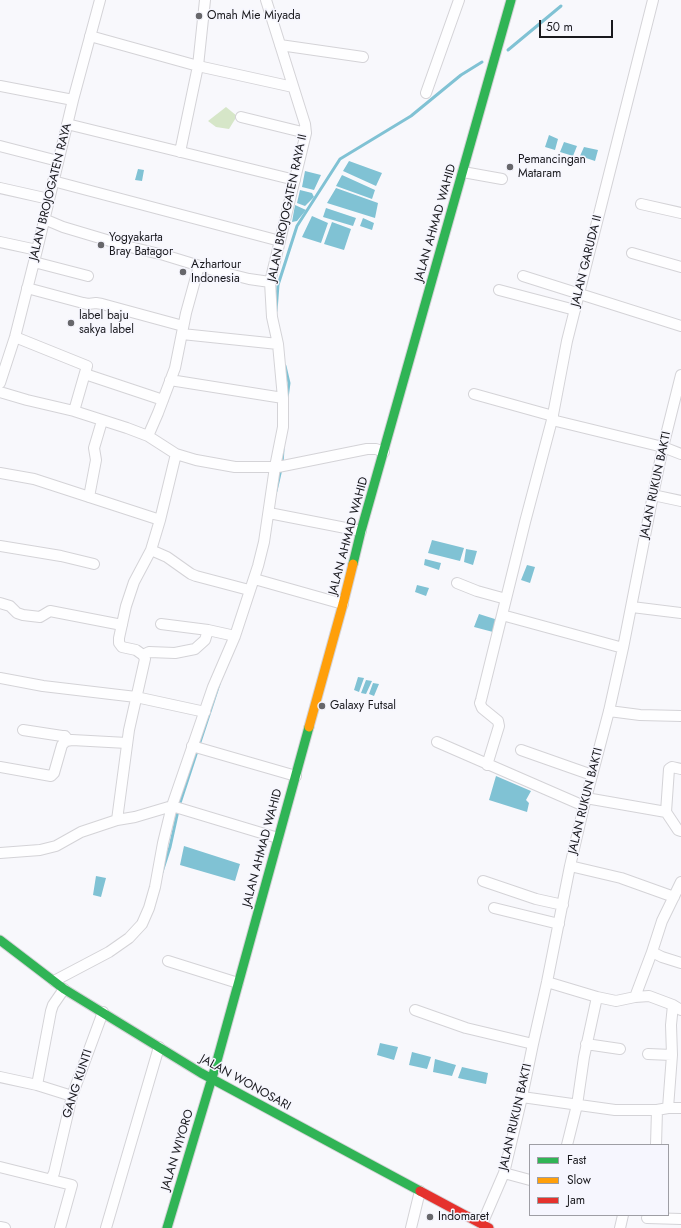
<!DOCTYPE html>
<html>
<head>
<meta charset="utf-8">
<style>
  body { margin:0 }
  #map { position:relative; width:681px; height:1228px; overflow:hidden; background:#f8f8fc; font-family:Jost,sans-serif }
  canvas { display:block }
  .legend { position:absolute; left:529px; top:1144px; width:140px; height:72px; box-sizing:border-box; background:#f6f6fe; border:1px solid #9e9ea4; margin:0; padding:5px 7px; list-style:none; font-size:12px; color:#19191d }
  .legend li { display:flex; align-items:center; gap:8px; height:20px }
  .legend b { width:20px; border:1px solid #9e9ea4 }
  .scale { position:absolute; left:539px; top:20px; width:74px; height:18px; box-sizing:border-box; border:2px solid #19191d; border-top:0; padding-left:5px; font-size:12px; line-height:14px; white-space:nowrap; color:#19191d; -webkit-text-stroke:3px #f6f6fe; paint-order:stroke }
</style>
</head>
<body>
<div id="map">
<canvas width="681" height="1228"></canvas>
<ul class="legend">
<li><b style="height:5px;background:#30b455"></b>Fast</li>
<li><b style="height:5px;background:#ff9f0a"></b>Slow</li>
<li><b style="height:5px;background:#e5322d"></b>Jam</li>
</ul>
<div class="scale">50 m</div>
</div>
<script>
const ctx = document.querySelector('canvas').getContext('2d');
ctx.lineJoin = 'round';
function fillPath(path, color) { ctx.fillStyle = color; ctx.fill(path, 'evenodd'); }
const poly = rows => new Path2D(rows.map(r => 'M' + r).join(''));
function strokePath(path, color, width, dash) { ctx.strokeStyle = color; ctx.lineWidth = width; ctx.lineCap = dash ? 'butt' : 'round'; ctx.setLineDash(dash || []); ctx.stroke(path); }
function label(font, color, halo, rows, align = 'center') {
  ctx.font = font + ' Jost,sans-serif'; ctx.lineWidth = 3; ctx.setLineDash([]); ctx.textBaseline = 'middle'; ctx.strokeStyle = halo; ctx.fillStyle = color; for (const [text, x, y, turn = 0] of rows) {
    ctx.save(); ctx.translate(x, y); ctx.rotate((+turn || 0) * Math.PI / 180); ctx.textAlign = isNaN(turn) ? turn : align; if (halo) ctx.strokeText(text, 0, 0); ctx.fillText(text, 0, 0); ctx.restore();
  }
}
fillPath(poly([
  [226,107,237,116,229,129,216,127,208,121]
]), '#d6e6c8');
fillPath(poly([
  [549,135,558,139,555,150,545,147],
  [564,142,577,146,573,156,560,152],
  [584,147,598,150,595,161,580,156],
  [349,161,382,173,376,186,343,171],
  [138,169,144,170,142,181,135,180],
  [305,171,321,175,314,190,302,187],
  [342,175,375,190,372,199,336,186],
  [336,188,378,203,375,218,327,203],
  [300,190,312,193,314,197,305,206,297,203],
  [295,205,306,210,297,221,292,222],
  [326,208,356,218,353,226,323,217],
  [312,216,328,223,321,243,302,237],
  [363,218,374,223,372,230,360,226],
  [332,222,351,229,344,250,324,244],
  [432,540,464,548,460,561,428,553],
  [466,549,477,551,473,565,464,562],
  [425,559,441,563,439,570,424,565],
  [527,565,535,567,530,583,521,580],
  [417,585,429,588,426,596,415,592],
  [479,614,498,620,493,632,474,627],
  [358,677,364,678,359,692,354,690],
  [366,680,372,681,366,694,361,693],
  [373,683,379,684,374,696,369,694],
  [496,776,531,791,526,800,529,803,527,812,489,800],
  [184,846,240,864,235,881,180,865],
  [96,876,106,878,101,897,93,895],
  [380,1043,398,1047,394,1060,377,1055],
  [412,1052,431,1057,427,1069,409,1065],
  [435,1059,456,1065,452,1076,433,1072],
  [462,1067,488,1073,486,1084,458,1078]
]), '#80c2d4');
strokePath(poly([
  [508,50,561,6],
  [276,311,278,285,297,226,340,159,411,116,461,75,482,62],
  [285,366,289,383,287,398],
  [282,464,283,449],
  [276,491,281,469],
  [162,872,170,847,179,806,219,684]
]), '#80c2d4', 3);
const street = poly([
  [90,36,198,66,205,0],
  [280,45,363,57],
  [0,86,73,100],
  [426,93,459,0],
  [241,117,306,133],
  [67,124,295,180],
  [0,146,58,161],
  [180,152,198,66,293,87],
  [463,172,502,179],
  [53,181,280,241],
  [0,188,49,199],
  [641,204,681,213],
  [44,219,63,227,130,247,164,255,213,270,249,279,270,282],
  [0,242,37,250],
  [632,253,681,267],
  [34,262,88,276],
  [523,276,681,326],
  [27,288,83,303,88,304,96,303,102,304,183,326],
  [499,290,575,310],
  [182,334,278,344],
  [15,337,87,366,74,411],
  [85,374,163,400],
  [170,380,283,398],
  [0,383,15,337,37,250,73,100,100,0],
  [0,392,27,400,74,411,127,428,148,436,176,454,196,460,235,467,278,467,367,449,376,449,384,452],
  [474,394,553,416],
  [552,420,663,447,681,454],
  [148,436,158,413,175,368,186,313,199,266],
  [0,473,34,479,160,520],
  [653,495,681,501],
  [89,497,96,460,94,448,102,421],
  [269,513,361,531],
  [0,546,61,556,94,564],
  [151,550,167,557,191,574,196,576,249,590],
  [258,580,343,604],
  [457,583,477,591,506,599],
  [0,603,10,606,17,613,23,615,40,617,50,611,122,625],
  [632,607,681,613],
  [502,615,623,648],
  [161,624,208,630,235,636,213,687,172,806,278,838],
  [235,636,258,566,264,542,275,467,283,427,283,398,278,344,272,317,270,282,306,133,305,124,266,0],
  [143,655,149,652,175,653,195,649,205,640,208,630],
  [0,678,43,686,136,697,205,712],
  [609,711,640,715,681,716],
  [23,730,62,736,65,736,68,740],
  [437,742,584,806],
  [192,746,296,776],
  [521,750,592,775],
  [487,765,499,726,498,721,482,708,480,703,481,700,525,522,552,420,567,341,653,0],
  [0,767,51,776,54,773,62,745,66,741,72,740,127,743],
  [681,769,672,767,669,769,666,812,678,830,681,831],
  [586,798,666,812],
  [117,820,129,730,145,659,143,655,136,650,122,647,119,643,119,638,126,606,134,582,151,550,160,520,176,454],
  [0,853,40,850,56,846,81,832,117,820,135,817,172,806,163,843,155,887,149,908,142,924,129,938,109,952,54,981],
  [570,866,621,878,674,897],
  [483,881,536,899,563,905],
  [494,908,559,924],
  [652,952,662,921,681,882],
  [168,961,238,983],
  [547,982,597,997,616,1001,635,997,649,996,673,1005,681,1010],
  [635,997,652,952,662,957,681,963],
  [415,1010,466,1028,533,1044],
  [586,1044,620,1049],
  [648,1054,672,1055],
  [0,1077,37,1085,72,1096],
  [37,1085,51,1011,53,1005,64,989],
  [522,1097,615,1110,657,1110],
  [668,1108,672,1055,671,1025,673,1005],
  [567,1145,577,1105,584,1057,597,997],
  [656,1145,657,1110,668,1108,681,1108],
  [0,1167,72,1185,60,1228],
  [504,1173,530,1180],
  [51,1179,54,1173,72,1096,103,1012],
  [647,1218,681,1219],
  [482,1224,504,1173,522,1097,533,1044,547,982,570,866,584,806,609,711,623,648,653,495,663,447,681,375],
  [0,1227,5,1228],
  [106,1228,159,1047],
  [411,1228,420,1191],
  [620,1228,623,1215]
]);
const fast = poly([
  [353,564,361,531,511,0],
  [0,940,64,989,201,1073,420,1191],
  [167,1228,215,1068,309,727]
]);
const slow = poly([
  [309,727,343,604,353,564]
]);
const jam = poly([
  [420,1191,489,1228]
]);
strokePath(street, '#d4d3d7', 12);
strokePath(fast, '#d4d3d7', 11);
strokePath(slow, '#d4d3d7', 11);
strokePath(jam, '#d4d3d7', 11);
strokePath(street, '#fefeff', 10);
strokePath(fast, '#30b455', 9);
strokePath(slow, '#ff9f0a', 9);
strokePath(jam, '#e5322d', 9);
for (const [x, y, r, color] of [
  [199,16,4,"#67676b"],
  [510,167,4,"#67676b"],
  [101,245,4,"#67676b"],
  [183,272,4,"#67676b"],
  [71,323,4,"#67676b"],
  [322,706,4,"#67676b"],
  [430,1217,4,"#67676b"]
]) { const dot = new Path2D(); dot.arc(x, y, r, 0, 2 * Math.PI); ctx.fillStyle = color; ctx.fill(dot); strokePath(dot, '#f6f6fe', 1.5); }
label('12px', '#19191d', '#f6f6fe', [
  ["Omah Mie Miyada",207,16],
  ["Pemancingan",518,160],
  ["Mataram",518,174],
  ["Yogyakarta",109,238],
  ["Bray Batagor",109,252],
  ["Azhartour",191,265],
  ["Indonesia",191,279],
  ["label baju",79,316],
  ["sakya label",79,330],
  ["Galaxy Futsal",330,706],
  ["Indomaret",438,1217]
], 'left');
label('12px', '#19191d', '#f6f6fe', [
  ["JALAN BROJOGATEN RAYA",51,192,-76],
  ["JALAN BROJOGATEN RAYA II",288,208,-78],
  ["JALAN AHMAD WAHID",436,223,-74],
  ["JALAN GARUDA II",587,261,-76],
  ["JALAN RUKUN BAKTI",656,485,-78],
  ["JALAN AHMAD WAHID",349,536,-75],
  ["JALAN RUKUN BAKTI",586,801,-76],
  ["JALAN AHMAD WAHID",263,848,-75],
  ["JALAN WONOSARI",245,1083,29],
  ["GANG KUNTI",78,1084,-72],
  ["JALAN RUKUN BAKTI",516,1117,-77],
  ["JALAN WIYORO",178,1150,-73]
]);
</script>
</body>
</html>
